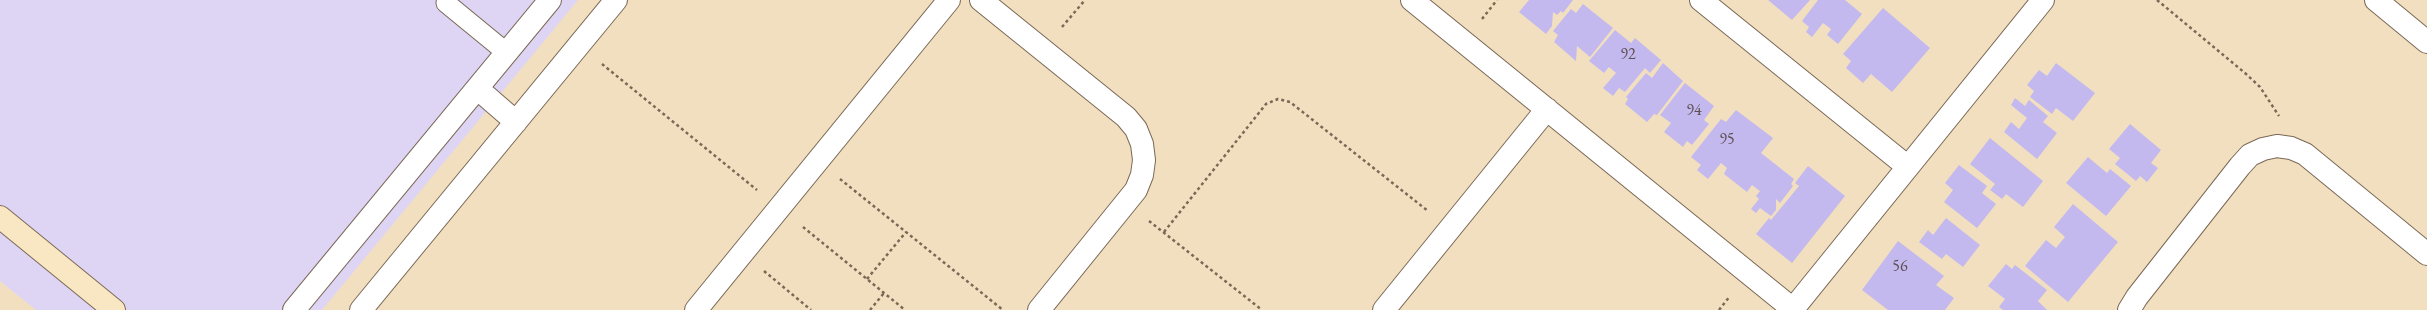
<!DOCTYPE html>
<html>
<head>
<meta charset="utf-8">
<style>
  body { margin:0 }
  canvas { display:block; background:#f1dfc0 }
</style>
</head>
<body>
<canvas width="2427" height="310"></canvas>
<script>
const ctx = document.querySelector('canvas').getContext('2d');
ctx.lineJoin = 'round';
function fillPath(path, color) { ctx.fillStyle = color; ctx.fill(path, 'evenodd'); }
const poly = rows => new Path2D(rows.map(r => 'M' + r).join(''));
function strokePath(path, color, width, dash) { ctx.strokeStyle = color; ctx.lineWidth = width; ctx.lineCap = dash ? 'butt' : 'round'; ctx.setLineDash(dash || []); ctx.stroke(path); }
function label(font, color, halo, rows, align = 'center') {
  ctx.font = font + ' "EB Garamond",serif'; ctx.lineWidth = 3; ctx.setLineDash([]); ctx.textBaseline = 'middle'; ctx.strokeStyle = halo; ctx.fillStyle = color; for (const [text, x, y, turn = 0] of rows) {
    ctx.save(); ctx.translate(x, y); ctx.rotate((+turn || 0) * Math.PI / 180); ctx.textAlign = isNaN(turn) ? turn : align; if (halo) ctx.strokeText(text, 0, 0); ctx.fillText(text, 0, 0); ctx.restore();
  }
}
fillPath(poly([
  [0,0,578,0,322,310,36,310,0,281]
]), '#ded5f5');
fillPath(poly([
  [1529,0,1573,0,1563,13,1561,11,1557,15,1553,12,1552,26,1546,34,1519,12],
  [1768,0,1810,0,1792,20],
  [1818,0,1845,0,1862,14,1838,44,1827,35,1831,29,1823,23,1812,37,1806,32,1809,27,1802,21],
  [1583,4,1613,28,1590,57,1577,46,1576,61,1554,42,1558,35,1553,31,1571,9,1576,13],
  [1883,8,1930,48,1892,92,1871,74,1863,83,1846,68,1851,61,1843,54],
  [1615,30,1631,43,1635,38,1661,60,1650,73,1645,68,1625,92,1619,88,1613,96,1603,88,1616,73,1609,67,1604,73,1589,61],
  [1663,63,1683,81,1657,115,1654,114,1647,122,1625,104,1628,99,1626,97,1646,73,1652,78],
  [2056,63,2095,93,2073,121,2056,108,2052,114,2030,97,2034,91,2027,85,2039,70,2047,76],
  [1685,83,1714,106,1704,120,1709,124,1692,145,1687,141,1683,147,1664,132,1671,123,1660,115],
  [2015,98,2025,106,2029,100,2048,116,2043,122,2057,133,2037,159,2004,132,2011,122,2019,129,2027,118,2011,105],
  [1736,110,1773,138,1761,153,1794,179,1791,184,1793,186,1780,203,1776,199,1776,210,1771,216,1760,208,1756,213,1751,209,1759,199,1756,196,1760,191,1752,185,1747,192,1724,174,1727,168,1721,163,1708,179,1697,170,1701,165,1691,157,1721,119,1726,122],
  [2130,124,2161,150,2151,163,2158,168,2147,182,2140,176,2136,181,2115,164,2120,158,2109,149],
  [1990,138,2043,181,2023,207,2006,194,2002,199,1990,190,1995,184,1970,164],
  [2088,157,2107,173,2110,169,2131,186,2106,216,2066,183],
  [1959,165,1987,186,1982,193,1996,204,1977,228,1944,202,1953,190,1945,183],
  [1808,166,1845,196,1792,263,1756,234,1769,218,1771,220,1799,186,1795,183],
  [2073,204,2118,242,2068,302,2025,266,2046,240,2056,248,2065,237,2054,227],
  [1946,218,1980,245,1963,267,1946,254,1942,259,1919,242,1928,230,1933,235],
  [1898,241,1944,276,1936,285,1954,298,1945,310,1888,310,1862,290],
  [2006,264,2012,269,2015,265,2047,290,2038,301,2047,310,2003,310,1999,307,2005,299,1988,286]
]), '#c3b9ee');
const lane = poly([
  [446,3,507,53]
]);
const street = poly([
  [981,0,1126,117,1136,129,1142,144,1144,160,1142,175,1136,190,1039,310],
  [1412,0,1794,310],
  [1701,0,1908,167],
  [2376,0,2427,42],
  [478,89,516,122],
  [1793,309,2043,0],
  [294,310,550,0],
  [361,310,616,0],
  [696,310,949,0],
  [1384,310,1547,109],
  [2129,310,2137,297,2240,166,2250,155,2263,149,2277,146,2291,148,2305,154,2427,254]
]);
const secondary = poly([
  [0,217,114,310]
]);
strokePath(lane, '#7b6957', 21);
strokePath(street, '#7b6957', 24);
strokePath(secondary, '#7b6957', 24);
strokePath(poly([
  [2157,0,2245,73,2260,87,2279,116],
  [1482,19,1497,0],
  [1062,27,1085,0],
  [602,64,757,190],
  [840,179,1003,310],
  [1149,221,1262,310],
  [803,227,905,310],
  [1164,232,1266,104,1278,99,1290,102,1428,211],
  [764,271,811,310],
  [867,279,906,232],
  [870,310,884,293],
  [1719,310,1730,296]
]), '#7b6957', 2.5, [3, 3]);
strokePath(lane, '#fff', 19);
strokePath(street, '#fff', 22);
strokePath(secondary, '#f9e7c3', 22);
label('16px', '#5d4e52', null, [
  ["92",1628,55],
  ["94",1694,111],
  ["95",1727,140],
  ["56",1900,267]
]);
</script>
</body>
</html>
